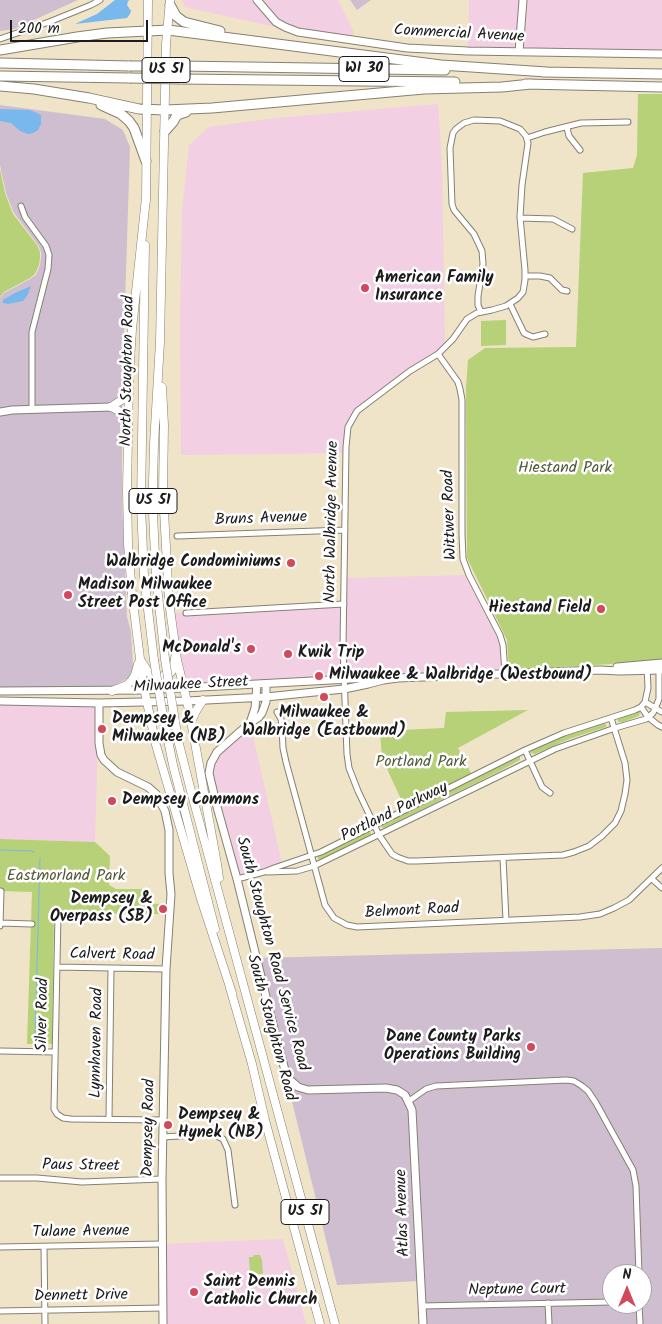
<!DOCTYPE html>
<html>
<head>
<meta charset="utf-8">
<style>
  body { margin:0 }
  #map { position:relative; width:662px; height:1324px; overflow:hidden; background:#efe4c8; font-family:Kalam,sans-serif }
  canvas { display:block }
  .north { position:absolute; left:602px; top:1264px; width:50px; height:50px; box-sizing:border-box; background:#fff; border:1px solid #a4a4a4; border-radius:50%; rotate:0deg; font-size:14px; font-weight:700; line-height:20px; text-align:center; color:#1c1c1c }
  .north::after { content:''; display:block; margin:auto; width:18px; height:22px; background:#d1495b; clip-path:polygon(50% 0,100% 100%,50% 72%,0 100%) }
  .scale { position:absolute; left:10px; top:20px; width:138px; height:22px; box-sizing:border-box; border:2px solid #1c1c1c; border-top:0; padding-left:6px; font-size:15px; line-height:18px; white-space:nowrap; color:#1c1c1c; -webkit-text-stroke:4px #fff; paint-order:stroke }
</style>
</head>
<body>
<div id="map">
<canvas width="662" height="1324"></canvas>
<div class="north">N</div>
<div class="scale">200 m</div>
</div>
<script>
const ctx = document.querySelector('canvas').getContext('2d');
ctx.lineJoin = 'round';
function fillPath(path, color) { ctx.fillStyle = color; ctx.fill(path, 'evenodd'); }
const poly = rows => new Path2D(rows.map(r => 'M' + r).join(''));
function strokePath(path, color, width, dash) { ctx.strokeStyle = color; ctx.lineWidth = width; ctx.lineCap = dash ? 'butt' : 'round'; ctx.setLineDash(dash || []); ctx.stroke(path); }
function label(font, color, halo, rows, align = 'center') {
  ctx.font = font + ' Kalam,sans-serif'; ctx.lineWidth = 5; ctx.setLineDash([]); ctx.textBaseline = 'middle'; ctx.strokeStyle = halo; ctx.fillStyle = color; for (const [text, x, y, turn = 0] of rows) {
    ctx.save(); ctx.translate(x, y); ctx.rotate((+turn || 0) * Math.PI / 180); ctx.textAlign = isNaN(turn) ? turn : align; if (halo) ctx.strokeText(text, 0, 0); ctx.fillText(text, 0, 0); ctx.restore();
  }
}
fillPath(poly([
  [182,0,338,0,353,30,353,40,298,32,185,7],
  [469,0,662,0,662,54,468,51],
  [438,104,442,165,445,346,357,411,348,427,346,453,181,455,180,326,182,211,189,145,209,127,276,118],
  [469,575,500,635,505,673,183,688,170,612,186,613,344,604,344,578],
  [0,701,99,703,95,842,0,839],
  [250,723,283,868,237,879,217,807,211,763],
  [283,1239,306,1324,163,1324,162,1244]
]), '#f2cfe2');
fillPath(poly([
  [0,0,78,0,14,29,0,31],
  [350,0,371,0,357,10],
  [0,105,105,119,123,130,130,147,122,396,122,500,127,617,131,632,133,666,133,675,115,685,96,691,0,691,0,298,4,293,30,279,36,275,40,265,41,257,41,252,38,245,14,213,6,193,0,165],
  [662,948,662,1324,423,1324,420,1281,337,1285,284,1069,256,958],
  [612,1274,642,1274,642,1304,612,1304]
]), '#cfbdd0');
fillPath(poly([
  [638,94,662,94,662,661,509,670,507,640,467,558,466,388,468,360,485,348,576,347,583,173,633,168,637,155],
  [0,169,5,193,13,214,37,245,40,252,40,258,39,265,35,274,30,278,4,292,0,297],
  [506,320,506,345,481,346,481,321],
  [528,710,458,748,472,775,405,808,382,758,380,731,444,728,446,712],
  [637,711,640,712,639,716,623,722,618,722,618,718],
  [603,723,606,724,606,727,569,739,535,754,531,753,531,750,532,749,561,737],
  [518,756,520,757,520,760,498,772,384,828,381,827,382,824],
  [369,831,371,833,371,835,321,860,318,859,318,855],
  [0,839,95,842,110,856,109,885,116,889,142,889,142,903,161,904,161,914,54,913,52,1044,27,1044,32,892,0,891],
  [254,1255,260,1255,262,1260,263,1274,250,1274,249,1257,253,1257]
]), '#b6d177');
fillPath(poly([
  [115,0,130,0,128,1,127,5,131,11,130,14,127,18,75,24,97,14],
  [0,109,30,110,41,115,41,124,38,130,33,133,28,134,20,131,11,123,0,121],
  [31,286,27,296,23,301,8,304,3,303,3,300,13,294]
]), '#78b8ec');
strokePath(poly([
  [0,850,32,851,34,852],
  [35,1037,40,858]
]), '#78b8ec', 1);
const street = poly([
  [0,39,49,22,91,5,100,0],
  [567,127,568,132,569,136,580,150],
  [527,138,545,132,581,123,628,122],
  [21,206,25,217,46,246,49,255,48,269,32,332,32,409],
  [520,218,553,219,572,229],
  [526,276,540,276,550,278,562,290,567,291],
  [510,304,524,333,528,335,533,337,545,334],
  [481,312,478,305,478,296,483,264,482,251,474,234,454,210,452,204,450,148,453,133,456,129,464,123,474,120,500,121,520,129,526,136,528,143,522,185,520,217,525,270,525,280,523,292,518,298,506,306,492,310,477,313,467,319,453,339,438,354,410,371,357,411,348,427,346,447,343,647,347,754,349,768,358,791,379,835,392,854,397,857,408,861,417,861,563,855,574,852,589,846,602,836,615,823,621,811,625,794,627,780,625,763,611,718],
  [438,354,458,382,460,389,462,400,462,534,463,559,469,575,500,635,503,645,505,673],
  [177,536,345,530],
  [186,613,344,604],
  [645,702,662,712],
  [641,707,648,717,658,725,662,727],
  [277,712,281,719,282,726,283,748,286,762,325,905,334,918,347,925,357,927,580,917,600,914,614,908,629,900,662,868],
  [525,750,542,787,550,793],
  [503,858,506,920],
  [267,872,297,871,314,866,555,749,615,728,646,719,653,713,657,704,659,699,659,669],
  [237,879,264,872,274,868,321,852,525,750,564,733,635,710,641,707,645,702,648,688,647,667],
  [652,879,662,888],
  [58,915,54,1109,57,1114,63,1118,71,1119,163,1120],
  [0,923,32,924],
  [0,926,1,891],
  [57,967,166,969],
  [0,1051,55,1052],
  [409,1101,426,1089,436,1086,566,1080,574,1081,582,1086,588,1091,596,1103,633,1170,636,1186,639,1274],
  [109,1119,111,968],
  [163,1137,211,1134,215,1135,223,1139,228,1150,235,1205],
  [0,1178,37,1178,82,1182,162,1179],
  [0,1247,162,1244],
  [44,1247,45,1324],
  [548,1303,549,1324],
  [639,1304,640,1324],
  [422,1306,612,1302],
  [0,1311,163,1308]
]);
const secondary = poly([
  [257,0,276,22,285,27,298,32,407,48,468,51,662,54],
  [519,52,523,0],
  [0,412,12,410,111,407],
  [617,667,662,663],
  [266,684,266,702,262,713,259,717,250,723,217,752,211,763,209,773,217,807,237,879,273,1025,286,1074,290,1080,298,1087,308,1090,386,1088,397,1090,405,1095,412,1110,423,1324],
  [0,691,145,690,368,678,380,679],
  [0,701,99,703,187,701,266,697,344,689,368,684,383,680,398,678,600,670,619,671,662,670],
  [99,703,99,743,101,755,104,760,117,772,148,787,156,794,165,811,169,830,169,873,171,894,166,969,162,1179,163,1324],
  [250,723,255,708,257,684]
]);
const primary = poly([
  [146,198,132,329,129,378,127,490,128,544,132,594,143,683,156,745,201,899,232,993],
  [146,201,148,0],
  [145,245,141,505,144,576,154,660],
  [162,387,164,425,163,493,169,601,177,660,189,710,217,864,219,878],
  [111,407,121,412,125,419,126,425],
  [111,407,123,399,127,392],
  [165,659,156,577,153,513,153,484,154,444,160,342,166,44,170,0],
  [141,661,149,673,152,675,159,677,168,675,172,671,174,665,175,658],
  [112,691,127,685,132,680,135,675,138,664],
  [173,709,178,740,191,791,335,1324],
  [162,710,173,765,215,929],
  [191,722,196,711,203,700],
  [230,988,252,1064,265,1120,320,1324]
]);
const highway = poly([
  [170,5,176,16,184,22,220,31],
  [0,50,77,37,107,33,168,30,441,65,547,72],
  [0,63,130,66],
  [180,66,445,70],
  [543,72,662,74],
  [0,76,130,78],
  [180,79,455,82],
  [525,84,662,87],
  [0,86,34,89,89,98,139,109,165,110,212,108,424,89,502,87,531,84],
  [101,105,121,114,129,121,134,128,146,161],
  [165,131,173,122,177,115,186,112]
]);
strokePath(street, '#868072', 7);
strokePath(secondary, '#868072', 9);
strokePath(primary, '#868072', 9);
strokePath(highway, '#868072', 11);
strokePath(street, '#fff', 5);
strokePath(secondary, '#fff', 7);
strokePath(primary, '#fff', 8);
strokePath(highway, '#fff', 9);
const primaryBridge = poly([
  [165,659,173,709],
  [154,660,162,710]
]);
const highwayBridge = poly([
  [130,66,180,66],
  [130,78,180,79]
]);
strokePath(primaryBridge, '#868072', 9, []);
strokePath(highwayBridge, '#868072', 11, []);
strokePath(primaryBridge, '#fff', 8);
strokePath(highwayBridge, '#fff', 9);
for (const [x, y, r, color] of [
  [365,288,5,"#d1495b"],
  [291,563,5,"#d1495b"],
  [68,595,5,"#d1495b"],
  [601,609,5,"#d1495b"],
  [251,649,5,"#d1495b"],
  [288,654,5,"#d1495b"],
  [319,676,5,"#d1495b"],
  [324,697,5,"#d1495b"],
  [102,729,5,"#d1495b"],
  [112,801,5,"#d1495b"],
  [163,909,5,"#d1495b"],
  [531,1047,5,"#d1495b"],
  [168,1125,5,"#d1495b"],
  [194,1292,5,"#d1495b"]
]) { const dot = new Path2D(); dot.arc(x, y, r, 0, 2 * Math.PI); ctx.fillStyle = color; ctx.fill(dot); strokePath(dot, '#fff', 2); }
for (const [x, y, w] of [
  [364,69,50],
  [166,70,48],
  [153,501,48],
  [305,1212,48]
]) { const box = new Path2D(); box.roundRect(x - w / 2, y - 12.5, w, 25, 4); ctx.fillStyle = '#fff'; ctx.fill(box); strokePath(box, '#1c1c1c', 1); }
label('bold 15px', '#1c1c1c', null, [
  ["WI 30",364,69],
  ["US 51",166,70],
  ["US 51",153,501],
  ["US 51",305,1212]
]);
label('16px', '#1c1c1c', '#fff', [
  ["Commercial Avenue",459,35,3],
  ["North Stoughton Road",129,371,-89],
  ["Wittwer Road",451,515,-92],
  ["Bruns Avenue",261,520,-2],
  ["North Walbridge Avenue",333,522,-89],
  ["Milwaukee Street",191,686,-3],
  ["Portland Parkway",395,813,-26],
  ["Belmont Road",412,912,-3],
  ["South Stoughton Road Service Road",271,954,75],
  ["Calvert Road",112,956,1],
  ["Silver Road",44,1015,-89],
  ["South Stoughton Road",270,1028,75],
  ["Lynnhaven Road",98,1043,-89],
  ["Dempsey Road",150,1128,-89],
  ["Paus Street",81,1167,1],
  ["Atlas Avenue",404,1213,-92],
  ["Tulane Avenue",81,1233,-1],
  ["Neptune Court",517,1291,-1],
  ["Dennett Drive",81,1297,-1]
]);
label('bold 16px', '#1c1c1c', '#fff', [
  ["American Family",375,279],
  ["Insurance",375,297],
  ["Walbridge Condominiums",281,563,"right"],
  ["Madison Milwaukee",78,586],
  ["Street Post Office",78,604],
  ["Hiestand Field",591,609,"right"],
  ["McDonald's",241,649,"right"],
  ["Kwik Trip",298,654],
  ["Milwaukee & Walbridge (Westbound)",329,676],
  ["Milwaukee &",324,714,"center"],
  ["Walbridge (Eastbound)",324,732,"center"],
  ["Dempsey &",112,720],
  ["Milwaukee (NB)",112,738],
  ["Dempsey Commons",122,801],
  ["Dempsey &",153,900,"right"],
  ["Overpass (SB)",153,918,"right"],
  ["Dane County Parks",521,1038,"right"],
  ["Operations Building",521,1056,"right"],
  ["Dempsey &",178,1116],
  ["Hynek (NB)",178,1134],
  ["Saint Dennis",204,1283],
  ["Catholic Church",204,1301]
], 'left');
label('16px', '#525b3c', '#fff', [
  ["Hiestand Park",565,469],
  ["Portland Park",421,763],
  ["Eastmorland Park",66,877]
]);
</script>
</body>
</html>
